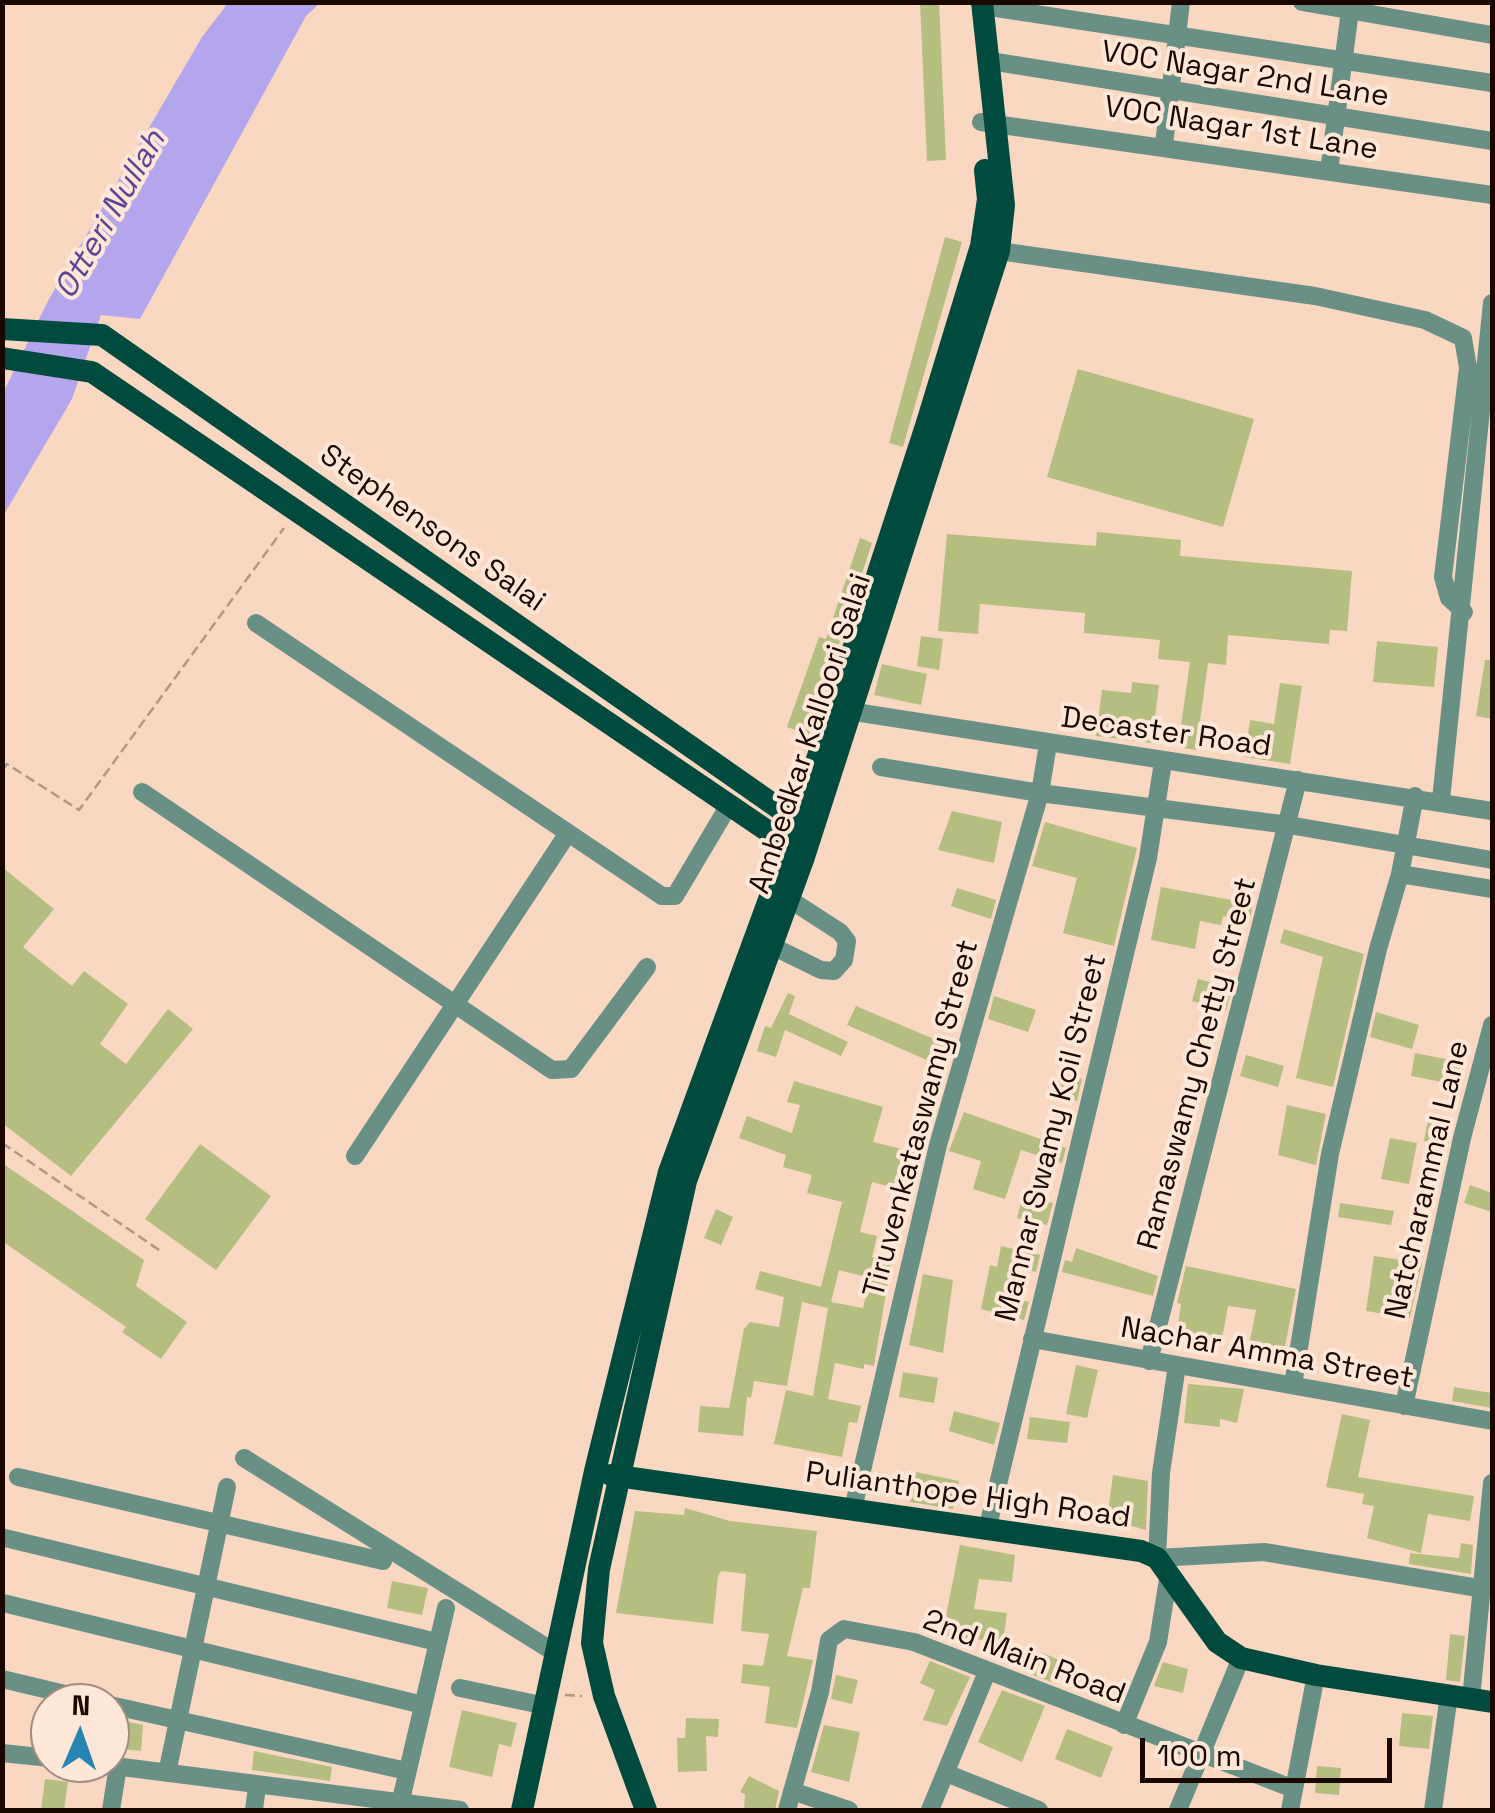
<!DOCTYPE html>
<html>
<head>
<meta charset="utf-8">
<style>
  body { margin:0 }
  #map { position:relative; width:1495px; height:1813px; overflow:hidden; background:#fad7c1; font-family:"Space Grotesk",sans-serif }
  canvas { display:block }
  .frame { position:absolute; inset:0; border:5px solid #190700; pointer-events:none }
  .north { position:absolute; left:30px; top:1683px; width:100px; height:100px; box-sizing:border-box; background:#ffe7d8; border:2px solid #a38d82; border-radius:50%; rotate:2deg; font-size:28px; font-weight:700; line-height:40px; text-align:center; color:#190700 }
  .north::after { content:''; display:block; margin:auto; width:35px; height:45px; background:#2885b2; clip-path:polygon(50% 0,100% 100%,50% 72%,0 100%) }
  .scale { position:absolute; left:1140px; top:1738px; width:252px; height:45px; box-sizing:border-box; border:5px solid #190700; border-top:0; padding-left:12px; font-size:30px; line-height:35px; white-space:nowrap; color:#190700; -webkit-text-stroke:8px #ffe7d8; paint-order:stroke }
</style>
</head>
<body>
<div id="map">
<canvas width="1495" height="1813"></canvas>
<div class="frame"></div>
<div class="north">N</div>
<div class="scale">100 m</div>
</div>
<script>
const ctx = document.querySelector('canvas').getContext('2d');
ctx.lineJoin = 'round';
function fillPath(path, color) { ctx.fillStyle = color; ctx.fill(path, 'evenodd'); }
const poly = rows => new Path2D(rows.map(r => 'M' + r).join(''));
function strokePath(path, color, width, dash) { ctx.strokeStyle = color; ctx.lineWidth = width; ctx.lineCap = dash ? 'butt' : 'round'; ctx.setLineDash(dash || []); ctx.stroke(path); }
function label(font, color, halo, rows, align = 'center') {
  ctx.font = font + ' "Space Grotesk",sans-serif'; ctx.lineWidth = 8; ctx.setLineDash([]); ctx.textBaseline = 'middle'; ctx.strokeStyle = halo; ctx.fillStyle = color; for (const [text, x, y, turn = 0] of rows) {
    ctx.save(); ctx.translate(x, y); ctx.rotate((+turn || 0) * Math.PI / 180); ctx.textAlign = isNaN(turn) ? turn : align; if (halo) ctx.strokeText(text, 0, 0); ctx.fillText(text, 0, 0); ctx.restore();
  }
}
fillPath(poly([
  [228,3,320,3,306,16,140,319,101,315,72,399,3,516,2,395,49,299,202,37]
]), '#b5a5ed');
fillPath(poly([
  [920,2,939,2,946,160,927,161],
  [945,237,962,242,903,447,889,443],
  [1078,369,1254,419,1223,527,1047,477],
  [1097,532,1181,540,1180,556,1352,571,1347,631,1330,630,1329,644,1228,635,1226,665,1208,663,1196,750,1178,747,1190,662,1158,659,1160,640,1084,633,1085,613,980,604,978,634,938,631,947,534,1096,546],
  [860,538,872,543,809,735,787,727,819,637,826,639],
  [921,636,943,639,939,670,917,666],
  [1377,641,1438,647,1434,687,1373,682],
  [1485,660,1492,660,1492,719,1476,716],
  [882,664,927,674,921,705,874,695],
  [1132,682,1159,685,1152,743,1096,736,1102,690,1131,693],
  [1280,683,1302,686,1290,764,1245,757,1250,720,1274,724],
  [952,811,1002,822,994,863,938,850],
  [1045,822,1137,848,1114,946,1063,933,1077,878,1032,866],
  [2,867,54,909,23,947,72,986,84,971,128,1004,100,1044,126,1064,168,1009,193,1029,71,1176,2,1123],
  [1161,887,1253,904,1249,923,1223,916,1221,925,1200,921,1195,949,1151,940],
  [957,888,996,900,991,919,951,906],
  [1284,929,1364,954,1333,1087,1296,1078,1323,957,1280,943],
  [1198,979,1232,988,1226,1011,1192,1001],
  [788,993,795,996,789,1014,848,1042,841,1056,785,1030,776,1057,757,1051,765,1026,771,1028],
  [994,996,1036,1010,1028,1032,988,1019],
  [856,1006,953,1047,945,1068,847,1025],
  [1376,1012,1419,1025,1412,1049,1370,1037],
  [1415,1053,1461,1062,1457,1085,1411,1076],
  [1246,1055,1284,1066,1278,1087,1240,1076],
  [1060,1073,1082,1079,1077,1101,1054,1094],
  [794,1081,883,1107,873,1142,918,1153,911,1183,898,1180,896,1188,872,1182,860,1232,877,1236,872,1257,891,1262,874,1366,864,1364,864,1369,835,1363,828,1399,861,1406,857,1423,849,1422,842,1457,774,1444,786,1390,813,1396,828,1308,802,1302,787,1386,754,1381,751,1398,747,1397,743,1436,698,1432,700,1406,729,1408,744,1329,750,1322,779,1327,784,1297,755,1289,760,1271,821,1287,842,1202,807,1193,812,1175,783,1167,786,1155,739,1138,747,1116,792,1133,800,1105,787,1102],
  [839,1270,870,1278,863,1308,831,1302],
  [1287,1105,1326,1114,1316,1165,1278,1155],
  [964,1112,1066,1148,1062,1163,1021,1150,1005,1199,973,1189,981,1161,949,1151],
  [1428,1120,1452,1126,1448,1146,1424,1141],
  [1390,1138,1417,1143,1409,1184,1381,1179],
  [200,1144,271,1196,216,1270,145,1219],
  [2,1163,144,1260,136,1286,187,1322,161,1359,122,1332,126,1327,2,1241],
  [1470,1185,1492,1193,1492,1212,1464,1203],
  [1023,1195,1053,1203,1047,1225,1017,1218],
  [1340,1203,1394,1211,1391,1225,1338,1217],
  [716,1209,733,1217,721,1245,704,1238],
  [1001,1246,1040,1255,1036,1272,1018,1268,1011,1298,1029,1302,1024,1320,981,1309,990,1265,997,1267],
  [1076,1248,1158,1276,1153,1296,1062,1272,1065,1260,1072,1262],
  [1374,1256,1422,1263,1410,1318,1366,1311],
  [1186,1266,1296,1289,1284,1352,1249,1345,1256,1310,1228,1306,1222,1339,1177,1331,1181,1304,1177,1303],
  [923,1274,953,1280,943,1353,909,1345],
  [1076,1365,1098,1370,1087,1418,1066,1414],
  [903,1372,938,1378,934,1403,899,1397],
  [1188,1384,1244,1389,1237,1423,1220,1419,1220,1427,1184,1423],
  [1454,1387,1492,1393,1492,1408,1452,1401],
  [954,1411,1000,1423,994,1445,949,1431],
  [1342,1414,1370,1420,1358,1477,1474,1496,1470,1521,1428,1514,1421,1553,1367,1538,1374,1506,1362,1504,1364,1494,1326,1487],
  [1030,1417,1070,1422,1067,1443,1027,1439],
  [916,1472,959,1481,953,1509,910,1502],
  [1113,1475,1148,1481,1146,1530,1107,1519],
  [685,1508,730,1521,817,1531,810,1588,803,1588,787,1656,813,1660,797,1728,765,1723,770,1687,741,1683,743,1664,763,1666,769,1634,741,1631,746,1574,721,1571,718,1576,713,1624,616,1613,635,1511,684,1515],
  [1461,1543,1473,1545,1471,1574,1409,1564,1410,1553,1459,1558],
  [960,1545,1015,1555,1012,1582,979,1579,974,1609,1007,1613,1003,1642,942,1636],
  [392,1581,428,1588,422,1615,387,1608],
  [1450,1634,1465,1636,1460,1682,1446,1680],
  [1043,1653,1066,1663,1057,1684,1033,1675],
  [930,1661,970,1677,947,1726,923,1720,935,1690,920,1683],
  [1163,1662,1188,1669,1183,1693,1154,1686],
  [836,1675,858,1680,852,1704,831,1699],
  [1002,1690,1045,1706,1022,1762,978,1742],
  [462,1710,517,1723,511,1747,499,1744,492,1777,449,1767],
  [1402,1713,1433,1716,1429,1749,1399,1746],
  [110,1718,143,1725,141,1751,110,1748],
  [686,1718,719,1719,718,1737,706,1736,707,1771,678,1772,677,1738,685,1738],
  [824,1725,860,1732,849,1782,811,1772],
  [1067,1729,1113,1747,1101,1778,1055,1759],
  [254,1751,332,1767,330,1781,252,1770],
  [1317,1766,1341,1768,1339,1795,1315,1793],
  [749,1776,779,1791,775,1810,744,1810,745,1794,740,1792],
  [45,1779,68,1782,64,1810,41,1810]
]), '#b6bd81');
strokePath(poly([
  [2,770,7,764,79,810,284,528],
  [2,1143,162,1252],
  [565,1695,582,1696]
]), '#b49685', 2.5, [10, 5]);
strokePath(poly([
  [1302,2,1492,35],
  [983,6,1492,83],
  [990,61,1492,141],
  [981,122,1492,195],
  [1164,144,1181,2],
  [1329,171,1351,3],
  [999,251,1315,296,1425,320,1463,338,1468,368,1443,577,1449,598,1464,612],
  [256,623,662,896,675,896,729,805],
  [842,710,1492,811],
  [881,767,1040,793,1289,825,1492,860],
  [142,792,552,1070,571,1069,647,967],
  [1441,800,1492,303],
  [1400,874,1492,889],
  [772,946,821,970,834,971,844,960,847,941,840,932,789,899],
  [355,1156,568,833],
  [1032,1339,1492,1421],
  [1149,1361,1298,780],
  [1177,1365,1161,1473,1157,1558,1264,1552,1484,1589],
  [1293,1385,1330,1154,1378,949,1400,874,1415,796],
  [1404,1406,1462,1138,1492,1025],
  [244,1458,557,1654],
  [18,1477,383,1561],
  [853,1509,938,1145,1040,793,1048,744],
  [988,1526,1148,858,1163,762],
  [5,1538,437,1642],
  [3,1603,423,1705],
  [2,1679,103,1703],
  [460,1688,546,1706],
  [1471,1699,1492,1483],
  [110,1705,407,1771],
  [1124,1725,1158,1642,1169,1573],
  [2,1753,50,1758],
  [91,1763,460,1810],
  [167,1773,227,1487],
  [946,1773,1039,1810],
  [792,1791,849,1810],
  [400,1804,446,1608],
  [111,1810,118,1766],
  [254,1810,257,1786],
  [787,1810,820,1692,829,1640,844,1629,914,1642,1294,1789],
  [930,1810,987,1672],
  [1178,1810,1241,1658],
  [1290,1810,1316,1675],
  [1433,1810,1449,1695]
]), '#699084', 18);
strokePath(poly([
  [2,329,102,335,797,821,809,824],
  [2,358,92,372,797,851],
  [611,1475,1141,1551,1157,1558,1217,1642,1241,1658,1316,1675,1492,1702],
  [522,1810,595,1471,669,1172,789,845,926,426,981,246,988,199,985,170],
  [646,1810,604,1696,592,1643,599,1569,686,1181,804,857,999,251,1004,205,982,2]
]), '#004b3d', 22);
label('30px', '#190700', '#ffe7d8', [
  ["VOC Nagar 2nd Lane",1245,75,9],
  ["VOC Nagar 1st Lane",1241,129,9],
  ["Stephensons Salai",432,529,35],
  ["Decaster Road",1166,733,8],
  ["Ambedkar Kalloori Salai",811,734,-72],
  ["Ramaswamy Chetty Street",1198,1064,-75],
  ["Tiruvenkataswamy Street",922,1119,-75],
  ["Mannar Swamy Koil Street",1052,1138,-76],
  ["Natcharammal Lane",1428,1180,-77],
  ["Nachar Amma Street",1267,1354,10],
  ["Pulianthope High Road",968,1496,8],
  ["2nd Main Road",1024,1658,21]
]);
label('italic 32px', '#5d4498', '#ffe7d8', [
  ["Otteri Nullah",111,215,-60]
]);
</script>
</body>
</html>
